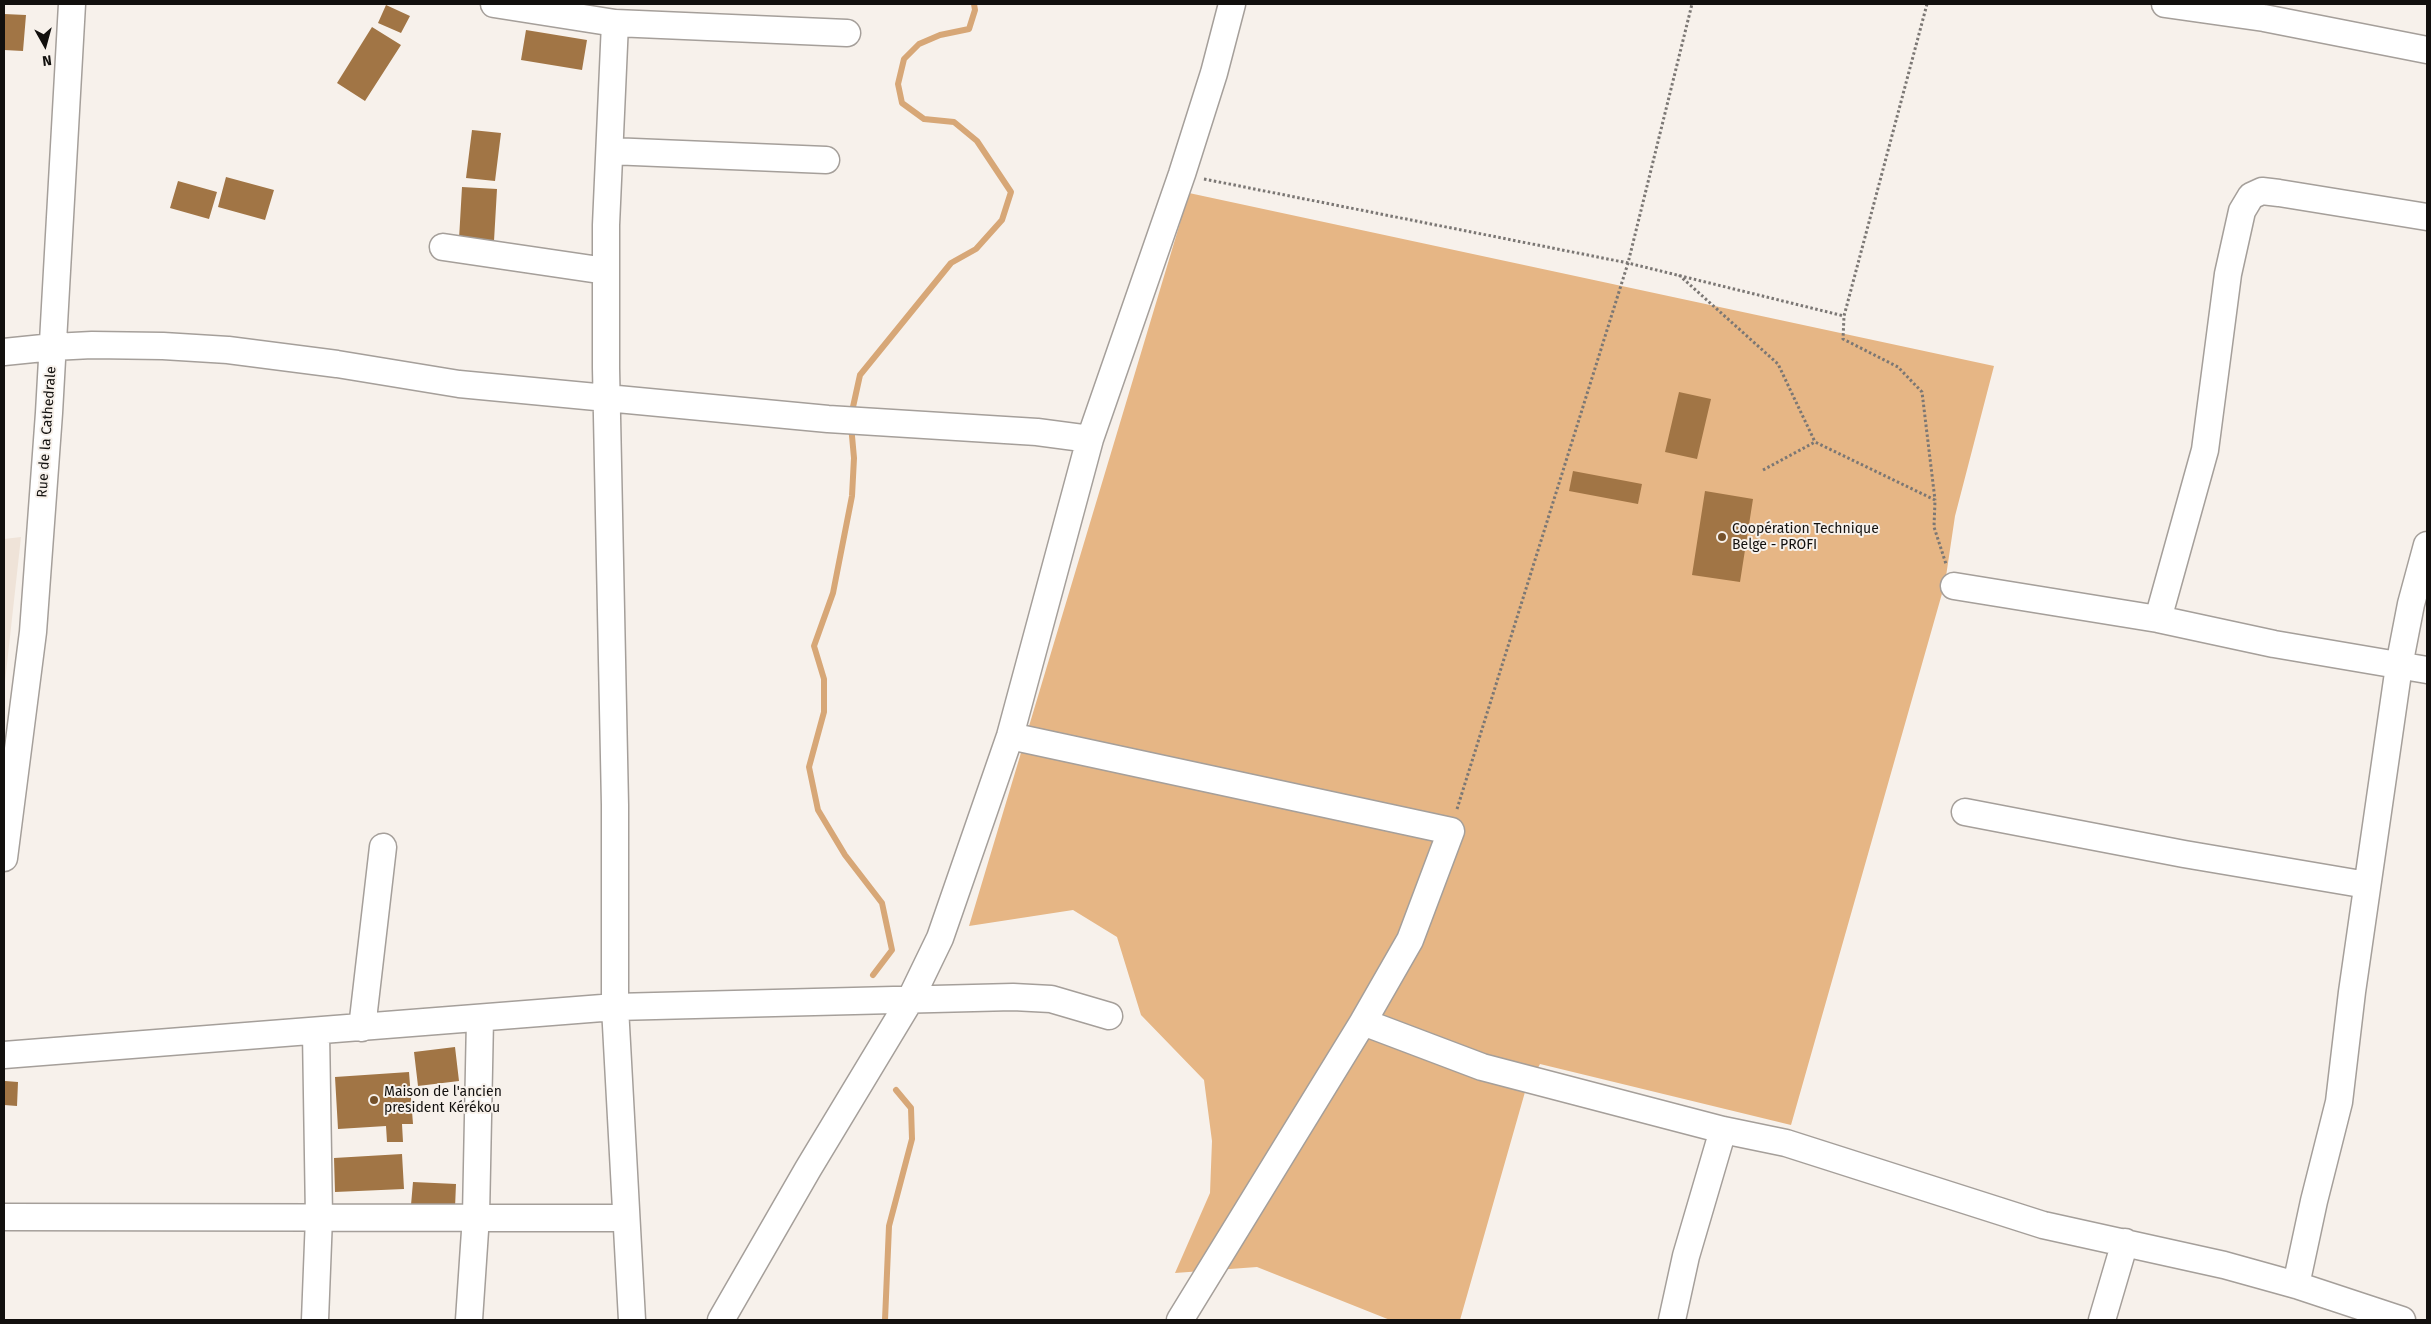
<!DOCTYPE html>
<html>
<head>
<meta charset="utf-8">
<style>
  body { margin:0 }
  #map { position:relative; width:2431px; height:1324px; overflow:hidden; background:#f7f1eb; font-family:"Fira Sans",sans-serif }
  canvas { display:block }
  .frame { position:absolute; inset:0; border:5px solid #12100e; pointer-events:none }
  .north { position:absolute; left:20px; top:20px; width:50px; height:50px; -webkit-text-stroke:4px #f7f1eb; paint-order:stroke; rotate:173deg; font-size:14px; font-weight:700; line-height:20px; text-align:center; color:#12100e }
  .north::after { content:''; display:block; margin:auto; width:18px; height:22px; background:#12100e; clip-path:polygon(50% 0,100% 100%,50% 72%,0 100%) }
</style>
</head>
<body>
<div id="map">
<canvas width="2431" height="1324"></canvas>
<div class="frame"></div>
<div class="north">N</div>
</div>
<script>
const ctx = document.querySelector('canvas').getContext('2d');
ctx.lineJoin = 'round';
function fillPath(path, color) { ctx.fillStyle = color; ctx.fill(path, 'evenodd'); }
const poly = rows => new Path2D(rows.map(r => 'M' + r).join(''));
function strokePath(path, color, width, dash) { ctx.strokeStyle = color; ctx.lineWidth = width; ctx.lineCap = dash ? 'butt' : 'round'; ctx.setLineDash(dash || []); ctx.stroke(path); }
function label(font, color, halo, rows, align = 'center') {
  ctx.font = font + ' "Fira Sans",sans-serif'; ctx.lineWidth = 4; ctx.setLineDash([]); ctx.textBaseline = 'middle'; ctx.strokeStyle = halo; ctx.fillStyle = color; for (const [text, x, y, turn = 0] of rows) {
    ctx.save(); ctx.translate(x, y); ctx.rotate((+turn || 0) * Math.PI / 180); ctx.textAlign = isNaN(turn) ? turn : align; if (halo) ctx.strokeText(text, 0, 0); ctx.fillText(text, 0, 0); ctx.restore();
  }
}
fillPath(poly([
  [21,537,4,691,4,539]
]), '#efe3d8');
fillPath(poly([
  [1189,193,1994,366,1955,516,1945,583,1791,1125,1540,1064,1525,1092,1460,1320,1390,1320,1257,1267,1175,1273,1210,1193,1212,1141,1204,1080,1141,1015,1117,937,1073,910,969,926]
]), '#e6b685');
strokePath(poly([
  [851,416,860,375,951,263,976,249,1002,220,1011,192,977,141,954,122,924,119,902,103,898,84,904,59,919,44,940,35,969,29,975,10,974,4],
  [851,425,854,458,852,496,833,593,814,646,824,679,824,712,809,767,818,810,845,855,882,903,892,950,873,975],
  [885,1320,889,1226,912,1139,911,1108,896,1090]
]), '#d7a777', 6);
fillPath(poly([
  [386,5,410,16,401,33,378,23],
  [4,14,26,15,23,51,4,50],
  [372,27,401,45,365,101,337,83],
  [526,30,587,40,582,70,521,60],
  [472,130,501,133,495,181,466,178],
  [226,177,274,190,265,220,218,207],
  [178,181,217,192,209,219,170,208],
  [462,187,497,189,494,241,459,239],
  [1679,392,1711,399,1697,459,1665,452],
  [1573,471,1642,484,1638,504,1569,491],
  [1705,491,1753,499,1740,582,1692,575],
  [455,1047,459,1081,418,1086,414,1052],
  [409,1072,413,1124,402,1124,403,1142,387,1142,386,1126,338,1129,335,1077],
  [5,1081,18,1082,17,1106,4,1105],
  [402,1154,404,1189,335,1192,334,1158],
  [413,1182,456,1184,455,1208,411,1205]
]), '#a17545');
const minor = poly([
  [494,4,615,23,606,225,606,368,615,805,615,1007,632,1320],
  [2165,4,2264,18,2427,50],
  [615,23,847,33],
  [610,151,826,160],
  [443,247,606,271],
  [4,352,53,347,92,345,163,346,228,350,337,364,459,384,828,419,1037,432,1090,439],
  [1954,586,2158,619,2274,644,2427,670],
  [2158,619,2205,450,2228,274,2242,211,2251,196,2262,191,2279,193,2427,217],
  [1010,736,1451,831,1410,940,1363,1022],
  [1965,812,2184,854,2367,885],
  [4,858,33,632,49,413,72,4],
  [362,1028,383,847],
  [4,1055,615,1007,1013,997,1051,999,1109,1016],
  [4,1217,625,1218],
  [2296,1285,2314,1201,2339,1102,2352,992,2399,666,2411,604,2427,545],
  [315,1320,319,1217,316,1032],
  [469,1320,476,1216,480,1019],
  [721,1320,808,1169,910,1000,940,938,1010,736,1090,439,1182,174,1214,73,1232,4],
  [1180,1320,1363,1022,1482,1067,1723,1130,1786,1143,2043,1225,2224,1265,2296,1285,2402,1320],
  [1672,1320,1686,1256,1723,1130],
  [2102,1320,2125,1242]
]);
strokePath(minor, '#a59f9a', 29);
strokePath(poly([
  [1927,4,1844,316,1843,339,1898,367,1922,392,1935,500],
  [1204,179,1628,263,1844,316],
  [1679,275,1778,364,1815,442],
  [1763,470,1815,442,1935,500,1934,527,1946,564],
  [1457,809,1628,263,1692,4]
]), '#7b7774', 3, [2.5, 2.5]);
strokePath(minor, '#fff', 26);
for (const [x, y, r, color] of [
  [1722,537,5,"#75512a"],
  [374,1100,5,"#75512a"]
]) { const dot = new Path2D(); dot.arc(x, y, r, 0, 2 * Math.PI); ctx.fillStyle = color; ctx.fill(dot); strokePath(dot, '#f7f1eb', 2); }
label('14px', '#12100e', '#f7f1eb', [
  ["Rue de la Cathedrale",47,432,-86]
]);
label('14px', '#12100e', '#f7f1eb', [
  ["Coopération Technique",1732,529],
  ["Belge - PROFI",1732,545],
  ["Maison de l'ancien",384,1092],
  ["president Kérékou",384,1108]
], 'left');
</script>
</body>
</html>
